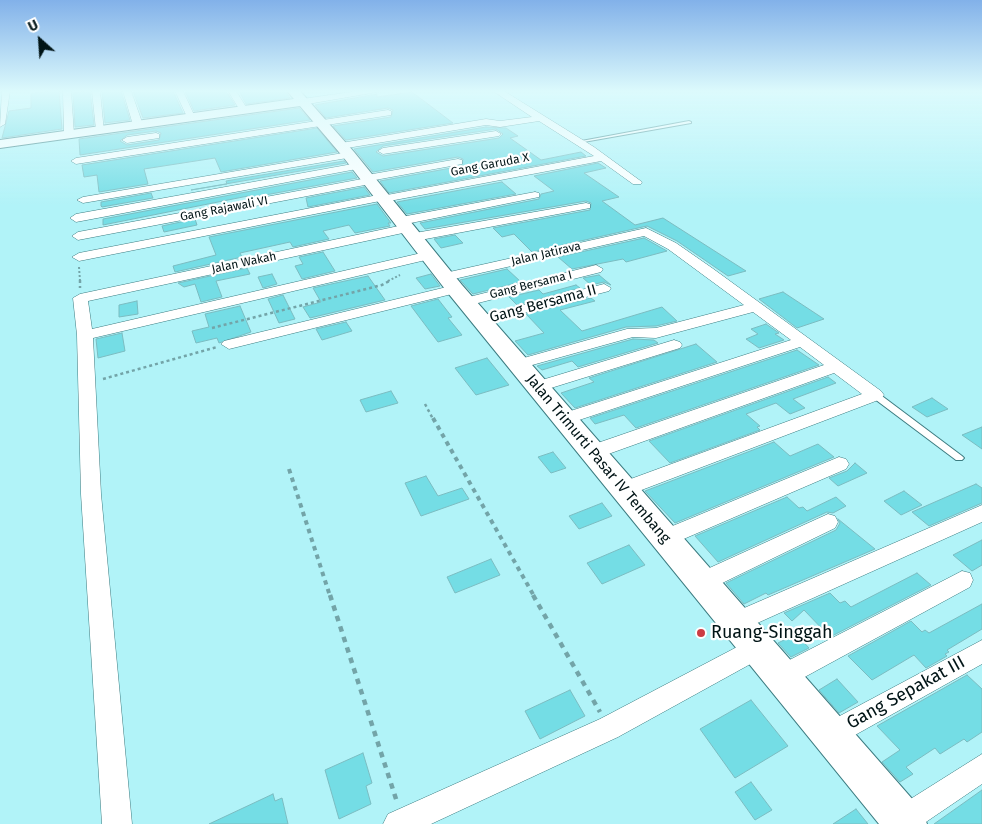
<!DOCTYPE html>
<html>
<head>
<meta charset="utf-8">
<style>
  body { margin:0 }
  #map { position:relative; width:982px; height:824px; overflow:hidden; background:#b1f3f8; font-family:"Fira Sans",sans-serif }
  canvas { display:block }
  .north { position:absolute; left:15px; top:15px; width:50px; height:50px; -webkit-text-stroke:4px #fff; paint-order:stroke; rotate:334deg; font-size:14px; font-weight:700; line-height:20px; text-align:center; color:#001416 }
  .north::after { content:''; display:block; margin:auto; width:18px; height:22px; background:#001416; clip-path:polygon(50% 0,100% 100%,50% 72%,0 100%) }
</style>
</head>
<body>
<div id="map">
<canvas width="982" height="824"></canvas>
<div class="north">U</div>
</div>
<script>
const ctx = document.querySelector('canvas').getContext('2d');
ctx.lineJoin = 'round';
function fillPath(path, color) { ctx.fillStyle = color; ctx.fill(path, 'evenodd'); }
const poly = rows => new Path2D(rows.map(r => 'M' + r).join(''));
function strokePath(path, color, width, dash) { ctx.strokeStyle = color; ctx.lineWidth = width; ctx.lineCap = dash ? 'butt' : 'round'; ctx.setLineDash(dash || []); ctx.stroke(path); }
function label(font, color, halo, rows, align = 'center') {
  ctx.font = font + ' "Fira Sans",sans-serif'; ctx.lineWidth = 4.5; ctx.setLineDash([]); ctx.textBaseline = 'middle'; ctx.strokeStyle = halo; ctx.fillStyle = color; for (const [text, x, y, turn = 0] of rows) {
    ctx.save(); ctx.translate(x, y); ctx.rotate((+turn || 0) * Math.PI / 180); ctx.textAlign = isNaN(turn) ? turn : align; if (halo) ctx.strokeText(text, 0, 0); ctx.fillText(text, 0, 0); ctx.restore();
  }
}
const building = poly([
  [59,91,62,129,2,138,9,111,31,108,31,93,59,91],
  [90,91,94,125,75,127,73,93,90,91],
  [102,91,121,91,130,120,105,123,102,91],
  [133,91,173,91,183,113,143,118,133,91],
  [185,91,226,91,235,105,194,111,185,91],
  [239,91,285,91,290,98,246,104,239,91],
  [412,92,453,123,346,140,333,126,391,117,393,110,388,108,326,118,315,105,377,94,377,97,412,92],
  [299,108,310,120,80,155,79,139,299,108],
  [156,131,161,133,159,140,127,145,120,141,127,135,156,131],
  [486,127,506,128,518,136,510,138,541,160,581,152,586,156,389,193,380,181,462,166,463,159,458,157,373,172,354,149,486,127],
  [496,129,503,134,499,138,383,156,376,152,383,146,496,129],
  [317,128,337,152,221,172,215,158,144,169,148,184,99,192,97,175,84,177,82,165,317,128],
  [344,161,346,163,191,190,227,184,226,181,344,161],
  [598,163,606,168,584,173,619,197,602,201,635,225,663,218,746,271,728,276,677,241,647,226,532,252,514,234,502,237,493,228,590,210,591,203,586,201,425,229,420,223,539,199,541,194,554,191,534,176,598,163],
  [352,172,357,178,249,198,248,196,103,225,103,219,352,172],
  [502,182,516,194,407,214,397,202,502,182],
  [364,187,370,195,308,207,306,198,364,187],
  [151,193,153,198,102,207,101,206,101,202,151,193],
  [377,204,391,223,388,223,390,226,355,233,349,225,323,231,329,239,293,247,290,242,240,253,242,257,175,272,173,266,216,255,209,237,377,204],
  [195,219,197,225,164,232,162,226,195,219],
  [455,235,463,243,441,248,434,239,455,235],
  [644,238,667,251,626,262,623,259,572,269,558,257,644,238],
  [323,252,335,271,302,279,295,266,303,264,299,257,323,252],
  [247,268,250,274,216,281,222,297,201,302,195,284,184,287,178,283,247,268],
  [507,269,521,282,473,294,460,280,507,269],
  [272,274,277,284,263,288,258,277,272,274],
  [431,274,440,286,425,289,416,278,431,274],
  [599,275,611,285,604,282,591,285,583,278,599,275],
  [368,276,385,300,310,318,303,307,321,302,313,288,368,276],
  [576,285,580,288,517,305,509,297,539,290,543,294,576,285],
  [783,292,824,319,797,328,759,299,783,292],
  [283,295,295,319,279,323,268,299,283,295],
  [591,298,595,301,560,310,582,331,662,307,677,321,656,326,626,327,528,355,515,341,544,333,526,314,591,298],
  [438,299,452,317,448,318,462,335,438,342,411,306,438,299],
  [137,301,138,314,119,317,119,305,137,301],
  [240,306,251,332,219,343,217,338,196,343,192,331,209,327,205,314,240,306],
  [346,322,352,331,322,340,316,329,346,322],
  [766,324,779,333,775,334,784,340,759,348,746,339,758,334,751,329,766,324],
  [122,333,125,351,98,358,96,339,122,333],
  [633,339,654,340,658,343,578,367,572,361,542,370,537,366,633,339],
  [696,344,717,362,575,408,561,393,594,382,589,378,696,344],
  [797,350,819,365,636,428,624,415,595,424,590,418,797,350],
  [487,358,509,385,476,395,455,368,487,358],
  [828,377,836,383,793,399,805,408,790,414,776,403,746,414,760,426,757,427,760,430,670,463,649,441,828,377],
  [391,391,398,403,366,412,360,400,391,391],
  [932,398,948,409,927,417,912,407,932,398],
  [982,427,982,449,962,435,982,427],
  [774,442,790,456,818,444,834,457,675,523,645,491,774,442],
  [553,452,566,468,551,473,538,457,553,452],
  [855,463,867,473,838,486,829,478,847,471,855,463],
  [426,476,438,496,462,488,469,499,421,516,405,483,426,476],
  [976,484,982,488,982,503,929,526,912,512,976,484],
  [904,491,922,505,901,515,884,501,904,491],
  [787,497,799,508,803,507,807,511,836,497,846,506,833,513,827,512,718,562,695,536,787,497],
  [602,503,612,516,579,529,569,516,602,503],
  [838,519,875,549,768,595,766,593,744,604,726,583,836,530,840,523,838,519],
  [982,540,982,565,972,571,953,555,982,540],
  [629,545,645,565,602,584,587,563,629,545],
  [491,559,500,575,455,593,447,577,491,559],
  [917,573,931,585,830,637,804,610,792,621,784,613,830,593,840,603,845,601,851,607,917,573],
  [982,604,982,629,947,650,949,652,945,654,947,656,926,668,914,655,872,680,848,656,911,621,922,632,925,630,929,633,982,604],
  [796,634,809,648,791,657,778,643,796,634],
  [967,675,982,689,982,732,967,742,964,739,940,754,935,748,906,767,913,774,900,782,882,762,900,750,877,726,967,675],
  [837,679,858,702,839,713,819,690,837,679],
  [570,690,585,716,540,739,525,711,570,690],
  [751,700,788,746,735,778,700,729,751,700],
  [363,753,372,783,366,786,371,804,339,819,325,770,363,753],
  [751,782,772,810,755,820,735,792,751,782],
  [982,790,982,824,934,824,982,790],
  [273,794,275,801,282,798,288,824,209,824,273,794],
  [856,809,868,824,833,824,856,809]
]);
fillPath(building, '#74dde5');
strokePath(building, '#7bbcc1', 1);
const lane = poly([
  [689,121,691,122,691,123,578,143,576,142,689,121],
  [875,392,878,393,962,456,964,458,962,460,956,460,872,397,871,395,875,392]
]);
const street = poly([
  [2,91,10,91,5,124,0,127,2,91],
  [63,91,71,91,74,134,69,137,64,134,63,91],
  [92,91,100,91,104,132,96,130,92,91],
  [123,91,131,91,143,125,141,127,133,125,123,91],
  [175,91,183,91,195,117,194,119,188,119,175,91],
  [228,91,236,91,248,110,247,112,241,112,228,91],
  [358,91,383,91,302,105,298,102,302,99,358,91],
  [493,91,504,91,594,147,642,182,641,184,633,184,601,161,384,202,380,201,79,261,72,257,79,253,383,194,387,195,594,156,539,121,500,127,486,125,341,149,336,146,341,143,486,119,500,121,532,117,493,91],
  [388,110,391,111,391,115,76,164,71,161,76,158,388,110],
  [496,131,501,134,499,136,383,154,378,151,383,148,496,131],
  [156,133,159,134,159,138,127,143,122,140,127,137,156,133],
  [349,152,353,153,353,157,83,203,77,200,83,197,349,152],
  [458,159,462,160,462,164,375,180,374,183,370,184,78,240,72,236,78,232,362,179,363,176,367,175,458,159],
  [358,163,362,164,362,168,76,222,70,218,76,214,358,163],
  [535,192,539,193,539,197,401,225,395,221,401,217,535,192],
  [586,203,590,204,590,208,415,241,409,237,415,233,586,203],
  [408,224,414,228,412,231,88,301,92,329,430,251,436,255,430,259,93,338,101,494,132,824,102,824,81,494,77,335,73,298,80,294,408,224],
  [646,228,676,243,712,268,881,391,884,395,881,399,631,494,624,496,617,494,614,489,617,484,862,394,834,373,600,457,593,459,586,457,584,452,586,447,824,365,800,347,564,425,558,423,555,419,558,415,791,340,753,312,656,338,633,337,525,367,513,367,511,364,513,361,627,329,656,328,744,305,668,249,644,236,445,281,438,277,445,273,646,228],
  [596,265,603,269,601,272,466,306,459,302,461,299,596,265],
  [604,284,611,288,609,291,482,324,475,320,477,317,604,284],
  [455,285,460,286,462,289,460,292,229,349,221,344,224,341,455,285],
  [674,340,680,342,682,345,680,348,538,392,532,391,530,387,532,383,674,340],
  [839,457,846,459,849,464,846,469,672,544,665,546,658,544,654,538,658,532,839,457],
  [982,505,982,522,744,629,736,632,728,629,724,622,728,615,982,505],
  [828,514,835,516,838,522,835,528,710,589,702,591,694,589,691,582,694,575,828,514],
  [962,571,970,573,973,580,970,587,790,685,781,689,772,685,768,677,772,669,962,571],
  [756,637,765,640,768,648,765,656,618,737,431,824,383,824,388,814,600,719,756,637],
  [982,640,982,664,839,744,830,748,821,744,817,735,821,726,982,640],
  [982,754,982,784,923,824,890,824,888,820,893,810,982,754]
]);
const secondary = poly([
  [287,91,300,91,354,152,462,285,921,809,927,824,879,824,448,293,344,158,300,106,0,148,0,140,294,99,287,91]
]);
strokePath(lane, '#3c7c81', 2);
strokePath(street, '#3c7c81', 1);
strokePath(secondary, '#3c7c81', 2);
strokePath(poly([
  [79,267,80,281],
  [388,281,400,275]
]), '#73a4a8', 2, [2, 2]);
strokePath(poly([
  [80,280,80,288],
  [212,328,382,285,391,280],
  [103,379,217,347],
  [425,404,433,419]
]), '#73a4a8', 2.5, [3, 3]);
strokePath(poly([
  [433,418,534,596],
  [289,469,330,596]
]), '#73a4a8', 4, [4.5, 4.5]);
strokePath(poly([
  [330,595,397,802],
  [533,595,600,712]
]), '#73a4a8', 4.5, [5.5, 5.5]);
fillPath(lane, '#fff');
fillPath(street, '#fff');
fillPath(secondary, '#fff');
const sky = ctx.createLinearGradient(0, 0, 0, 207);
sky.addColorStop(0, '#82b1e9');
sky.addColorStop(0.44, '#dcfafc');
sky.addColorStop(1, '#dcfafc00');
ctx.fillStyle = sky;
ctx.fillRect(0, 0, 982, 207);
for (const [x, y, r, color] of [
  [701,633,5,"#cc3c44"]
]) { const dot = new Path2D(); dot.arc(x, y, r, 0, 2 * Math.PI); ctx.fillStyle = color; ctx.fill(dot); strokePath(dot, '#fff', 2); }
label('12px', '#001416', '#fff', [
  ["Gang Garuda X",490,165,-11],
  ["Gang Rajawali VI",224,209,-11],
  ["Jalan Jatirava",546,254,-13],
  ["Jalan Wakah",244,263,-12],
  ["Gang Bersama I",531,285,-14]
]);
label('15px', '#001416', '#fff', [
  ["Gang Bersama II",543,304,-15],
  ["Jalan Trimurti Pasar IV Tembang",598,459,50]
]);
label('18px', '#001416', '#fff', [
  ["Ruang-Singgah",711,633]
], 'left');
label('18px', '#001416', '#fff', [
  ["Gang Sepakat III",906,693,-29]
]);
</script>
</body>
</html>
